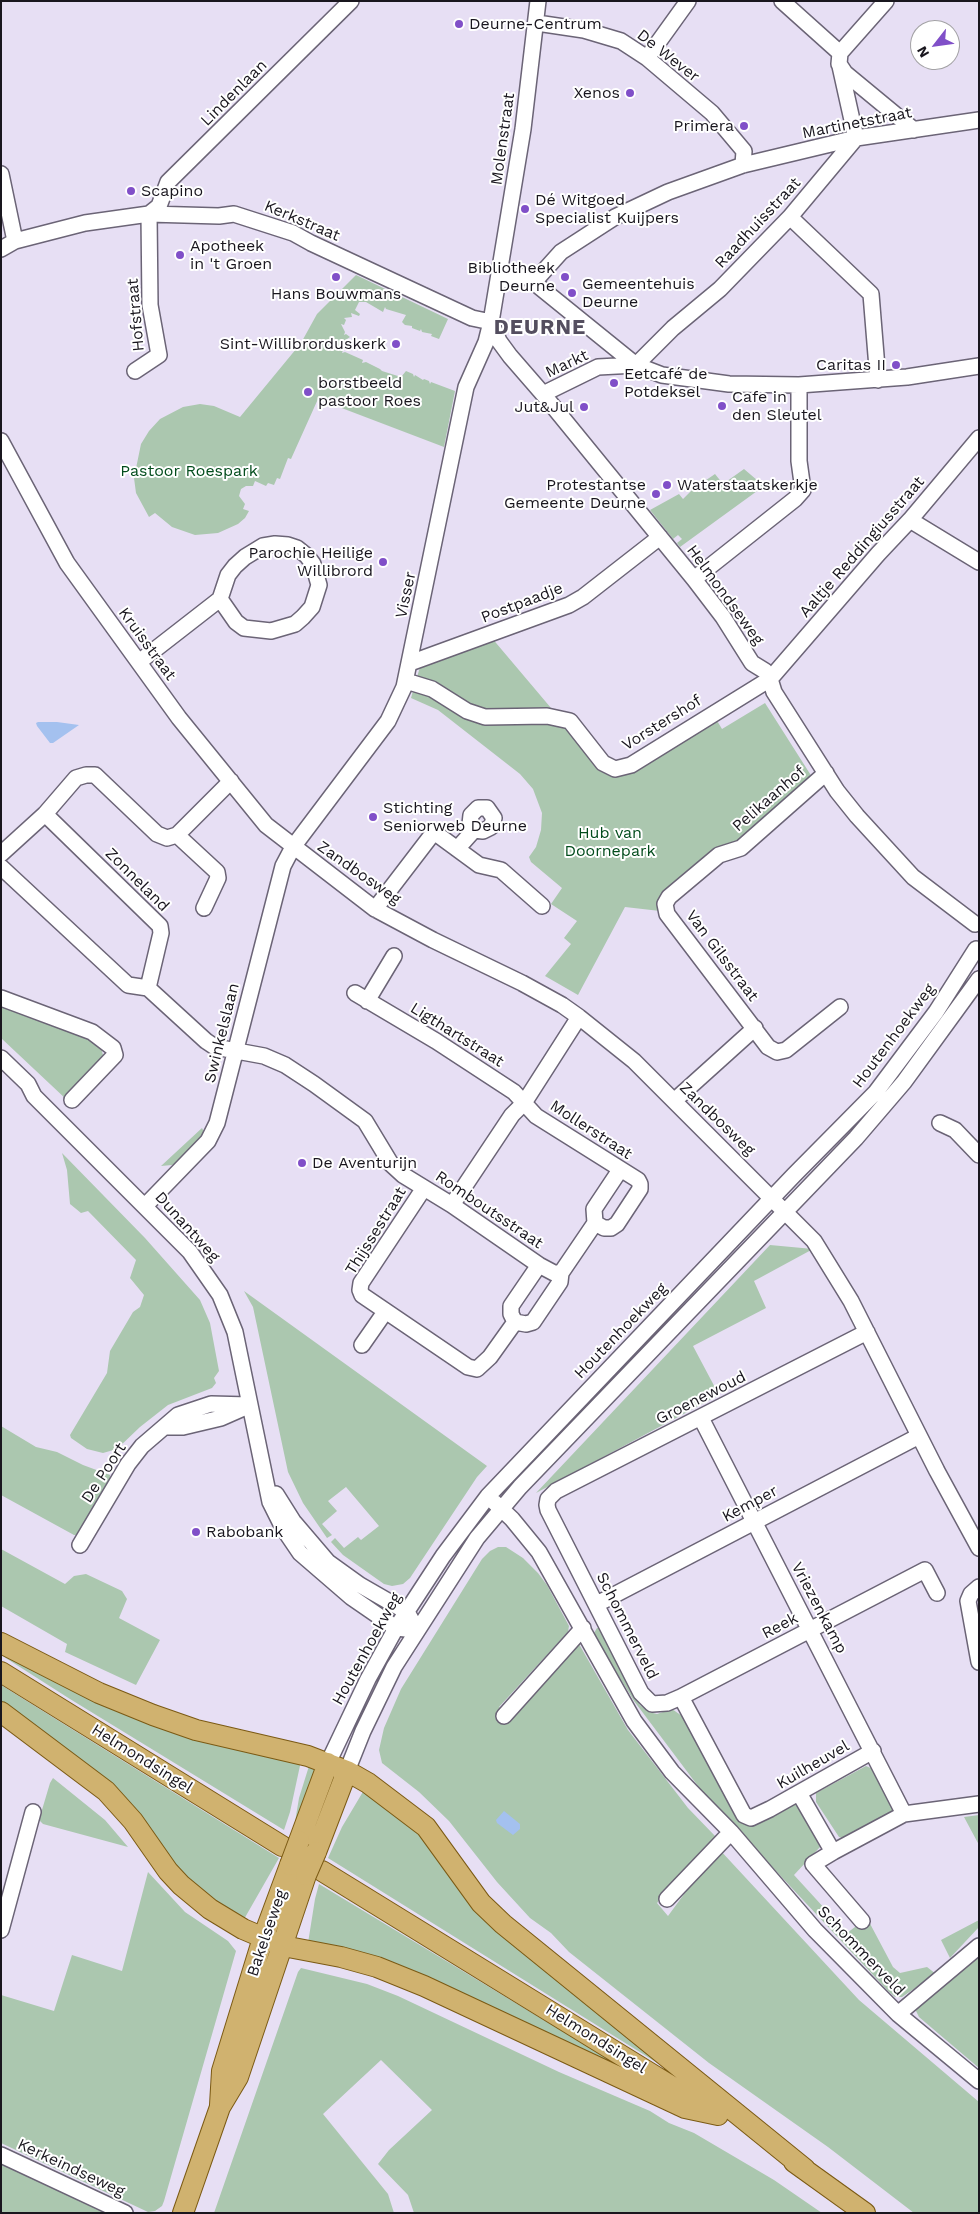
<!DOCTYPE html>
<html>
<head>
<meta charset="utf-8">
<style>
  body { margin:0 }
  #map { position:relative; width:980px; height:2214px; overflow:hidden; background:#e7dff4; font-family:"Work Sans",sans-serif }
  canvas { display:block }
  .frame { position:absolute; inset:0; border:2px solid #19161e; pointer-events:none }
  .north { position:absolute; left:910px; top:20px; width:50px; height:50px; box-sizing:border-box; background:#fff; border:1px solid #a3a2a5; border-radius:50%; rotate:240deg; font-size:14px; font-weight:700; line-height:20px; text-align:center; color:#19161e }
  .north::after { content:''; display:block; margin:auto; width:18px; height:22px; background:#804fc8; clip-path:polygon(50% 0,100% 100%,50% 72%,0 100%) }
</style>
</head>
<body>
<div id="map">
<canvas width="980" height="2214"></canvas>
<div class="frame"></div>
<div class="north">N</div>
</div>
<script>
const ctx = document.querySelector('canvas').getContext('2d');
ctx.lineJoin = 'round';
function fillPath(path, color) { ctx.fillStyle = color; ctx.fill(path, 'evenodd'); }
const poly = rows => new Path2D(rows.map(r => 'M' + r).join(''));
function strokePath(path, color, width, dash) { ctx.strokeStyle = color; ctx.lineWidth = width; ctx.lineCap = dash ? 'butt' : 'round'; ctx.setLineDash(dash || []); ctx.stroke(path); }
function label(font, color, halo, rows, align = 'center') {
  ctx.font = font + ' "Work Sans",sans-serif'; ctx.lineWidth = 4; ctx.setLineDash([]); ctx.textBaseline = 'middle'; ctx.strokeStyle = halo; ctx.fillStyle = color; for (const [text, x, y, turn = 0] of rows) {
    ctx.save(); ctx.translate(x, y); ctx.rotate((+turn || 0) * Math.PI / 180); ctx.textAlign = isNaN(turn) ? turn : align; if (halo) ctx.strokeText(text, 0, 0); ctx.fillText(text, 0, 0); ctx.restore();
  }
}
fillPath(poly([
  [356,275,448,319,439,339,431,336,432,334,422,332,421,329,420,331,412,328,412,326,405,325,402,322,406,315,386,309,385,307,383,312,366,302,359,302,355,310,360,314,359,316,351,313,352,317,344,318,346,320,344,325,341,324,345,332,344,335,346,334,350,337,344,341,342,339,342,345,340,346,343,350,342,353,345,352,363,360,362,363,366,362,380,369,382,371,401,377,406,371,413,374,414,377,415,375,423,380,424,379,429,381,430,384,431,382,455,391,444,447,318,399,291,459,288,458,280,479,277,478,274,485,268,483,266,486,255,481,253,486,246,486,241,489,239,496,245,504,243,509,249,511,245,518,238,524,218,533,195,535,172,527,155,513,149,517,136,493,134,478,141,444,149,431,160,419,183,407,200,404,214,406,240,417,301,343,317,314],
  [744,469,764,486,680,547,677,543,682,539,678,535,673,539,650,510,679,494,683,499,693,489,715,474,723,484],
  [491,637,551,708,549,714,569,723,599,768,609,775,619,776,629,772,716,719,722,729,765,703,812,777,660,911,625,907,578,995,545,976,571,944,564,938,577,921,551,904,562,888,531,862,529,857,536,847,541,830,542,813,533,789,520,774,438,710,411,698,422,660],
  [1,1004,93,1039,101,1048,103,1055,101,1063,67,1100,1,1038],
  [202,1128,204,1132,200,1142,181,1160,172,1165,161,1166],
  [62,1153,145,1238,200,1300,210,1323,219,1371,214,1378,216,1383,212,1388,168,1405,140,1427,117,1449,103,1453,87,1449,71,1438,70,1435,107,1373,110,1351,133,1312,140,1307,144,1295,130,1278,136,1260,88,1211,81,1213,70,1204,67,1170],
  [770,1245,813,1249,754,1281,766,1308,693,1346,719,1395,536,1493],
  [244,1291,487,1466,477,1477,410,1578,403,1584,392,1586,384,1584,343,1555,331,1542,335,1538,344,1548,358,1537,361,1540,379,1526,346,1487,328,1501,337,1511,322,1524,332,1535,327,1538,303,1503,288,1472,253,1307],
  [1,1426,36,1447,57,1452,83,1465,110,1475,110,1482,78,1535,74,1535,1,1495],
  [498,1547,506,1547,523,1558,538,1573,547,1585,569,1626,568,1632,499,1707,509,1716,574,1644,579,1644,628,1730,688,1808,716,1837,657,1903,668,1916,712,1856,719,1849,859,2000,979,2102,979,2213,914,2213,828,2147,709,2063,569,1952,551,1933,530,1918,497,1882,449,1821,419,1792,382,1763,379,1750,384,1728,401,1689,482,1559,490,1551],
  [1,1549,65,1584,74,1576,86,1574,122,1591,127,1599,119,1618,160,1640,136,1685,65,1652,67,1644,1,1606],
  [597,1628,600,1628,640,1705,649,1712,657,1714,672,1709,682,1716,741,1823,752,1824,792,1803,801,1807,820,1847,794,1875,847,1933,867,1918,893,1967,900,1973,927,1967,936,1974,902,1997,895,1997,888,1991,704,1794,634,1701,595,1637,594,1633],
  [1,1652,301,1761,290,1812,284,1830,70,1699,1,1655],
  [1,1685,279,1858,243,1921,197,1890,1,1704],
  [309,1766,315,1770,313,1779,294,1828,299,1798],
  [866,1766,873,1769,893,1807,893,1813,843,1838,839,1837,816,1802,816,1793],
  [53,1778,105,1820,128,1847,43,1824,39,1820,50,1783],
  [364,1790,423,1833,459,1881,704,2092,328,1858,342,1827],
  [979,1815,979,1845,964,1817],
  [148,1872,185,1912,228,1941,236,1951,164,2201,162,2206,155,2211,148,2212,1,2143,1,1995,54,2011,72,1955,122,1971],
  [319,1884,623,2068,308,1943,315,1899],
  [979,1920,979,1927,950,1958,941,1940],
  [979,1952,979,2068,919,2017,915,2009],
  [301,1968,367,1984,398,1996,559,2072,650,2111,669,2123,694,2133,774,2180,822,2213,414,2213,408,2195,378,2164,389,2150,432,2110,381,2060,323,2114,388,2194,394,2213,214,2213,298,1972],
  [1,2160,113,2213,1,2213]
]), '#abc7af');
fillPath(poly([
  [38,722,57,722,79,725,53,743,50,743,37,726,36,723],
  [504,1811,520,1824,520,1829,513,1835,497,1823,496,1820]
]), '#a4c1ef');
const minor = poly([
  [782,1,840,53],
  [537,23,584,30,621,41,647,58,712,113,744,151,743,165],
  [840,53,839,64,845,73,914,130],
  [840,53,886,1],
  [647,58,688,1],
  [840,66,856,138],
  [1,174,15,241],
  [149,214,159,206,168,182,351,1],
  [790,217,871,294,878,380],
  [1,249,15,241,85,223,149,214,219,216,234,214,293,233,311,243,472,318,491,322],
  [499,281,526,276,636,365,662,375,729,384,799,385,907,377,979,366],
  [534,282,561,252,615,217,668,192,743,165,856,138,979,120],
  [491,322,499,341,510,356,543,394,694,579,723,617,752,663,765,671,770,679,774,692,837,791,857,816,913,877,975,924],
  [636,365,673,328,720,289,790,217,856,138],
  [135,371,159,355,150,305,149,214],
  [543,394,598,367,636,365],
  [1,441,67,563,179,718,266,825,375,909,433,940,522,983,562,1005,579,1017,634,1061,814,1241,851,1301,937,1471,979,1548],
  [910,520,979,562],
  [694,579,795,499,803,490,799,461,799,385],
  [139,662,220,599,228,575,235,566,245,557,263,546,275,544,288,545,297,548,307,556,313,564,319,585,312,607,303,617,295,624,271,631,244,628,236,622,220,599],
  [410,663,569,605,583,597,660,537],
  [406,681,432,689,467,711,485,717,547,716,570,721,603,763,615,769,631,765,770,679,878,554,910,520,979,438],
  [826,773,741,848,719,855,669,897,665,904,667,914,768,1047,777,1052,786,1050,840,1007],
  [177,835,217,872,218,878,204,908],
  [457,849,474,830,483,831,491,827,494,818,487,808,478,808,471,815,470,824,474,830],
  [1,854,45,814],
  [1,867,128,985,148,988,206,1041,215,1047,264,1056,285,1065,314,1084,365,1121,391,1164,403,1175,452,1205,539,1265,554,1273,561,1273],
  [375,909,434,832,479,865,501,870,542,906],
  [148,988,161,933,160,926,45,814,76,778,86,775,95,775,157,834,167,838,177,835,231,781],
  [355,993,436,1041,514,1092,536,1116,638,1180,640,1184,640,1189,617,1224,611,1228,604,1228,595,1223],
  [1,998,92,1032,113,1048,115,1055,72,1100],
  [367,1001,394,956],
  [1,1058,28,1084,34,1096,190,1252,220,1295,235,1332,270,1502,283,1528,300,1553,351,1597,396,1628,406,1629],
  [674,1101,755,1028],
  [940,1123,955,1130,979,1155],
  [424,1188,361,1283,360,1290,362,1295,468,1367,477,1369,490,1357,515,1322],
  [452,1205,512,1115,524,1103,579,1017],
  [145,1206,208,1141,217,1123,283,866,293,847,388,721,404,687,466,387,486,342,491,322,523,129,538,1],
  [539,1265,511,1306,511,1314,515,1322,526,1324,533,1322,560,1282,561,1273,595,1223,594,1209,620,1170],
  [867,1332,556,1491,548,1499,547,1505,548,1510,641,1693,652,1704,667,1703,681,1697,744,1815,751,1818,770,1809,873,1751],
  [362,1345,385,1312],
  [701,1418,904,1814],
  [166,1427,183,1427,221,1418,246,1407],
  [276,1494,293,1521,328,1562,360,1585,407,1612,412,1621],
  [494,1502,512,1519,539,1552,634,1721,672,1772,731,1832,815,1930,898,2014,979,2081],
  [80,1545,128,1464,142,1446,178,1415,211,1404,249,1405],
  [979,1587,971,1594,968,1601,979,1662],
  [597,1604,919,1436],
  [681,1697,925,1570,937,1593],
  [504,1716,583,1628],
  [328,1763,368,1679,396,1628,443,1556,488,1496,794,1175,876,1092,936,1012,976,949],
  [347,1771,363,1731,394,1667,477,1538,520,1487,856,1138,904,1082,979,979],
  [799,1793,833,1852,813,1864,862,1921],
  [833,1852,904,1814,979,1804],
  [667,1899,731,1832],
  [1,1930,33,1812],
  [898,2014,979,1946],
  [1,2155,125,2213]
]);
const major = poly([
  [1,1643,99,1693,153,1715,196,1730,308,1756,347,1771,368,1783,426,1827,481,1903,503,1924,805,2169],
  [1,1672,282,1846],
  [1,1712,106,1791,133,1821,168,1871,181,1885,210,1909,243,1929,283,1946,341,1957,377,1967,424,1986,685,2108,718,2115],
  [299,1841,328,1763],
  [316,1852,347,1771],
  [322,1871,697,2102],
  [220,2105,222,2071,263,1938,290,1865],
  [794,2162,865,2213],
  [183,2213,220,2107,238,2077,306,1875]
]);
strokePath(minor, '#6b6476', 18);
strokePath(major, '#7b5a14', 22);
strokePath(minor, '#fff', 15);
strokePath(major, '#d0b26f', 20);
const majorBridge = poly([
  [290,1865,299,1841],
  [306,1875,316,1852]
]);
strokePath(majorBridge, '#7b5a14', 22, []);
strokePath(majorBridge, '#d0b26f', 20);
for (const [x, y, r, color] of [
  [459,24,5,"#804fc8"],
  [630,93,5,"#804fc8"],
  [744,126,5,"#804fc8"],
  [131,191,5,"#804fc8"],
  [525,209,5,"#804fc8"],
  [180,255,5,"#804fc8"],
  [336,277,5,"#804fc8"],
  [565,277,5,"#804fc8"],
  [572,293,5,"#804fc8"],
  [396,344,5,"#804fc8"],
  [896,365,5,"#804fc8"],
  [614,383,5,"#804fc8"],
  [308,392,5,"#804fc8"],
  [722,406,5,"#804fc8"],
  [584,407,5,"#804fc8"],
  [667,485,5,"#804fc8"],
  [656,494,5,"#804fc8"],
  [383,562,5,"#804fc8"],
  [373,817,5,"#804fc8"],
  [302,1163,5,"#804fc8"],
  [196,1532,5,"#804fc8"]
]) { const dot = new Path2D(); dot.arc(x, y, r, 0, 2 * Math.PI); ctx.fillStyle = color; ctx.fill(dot); strokePath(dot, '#fff', 2); }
label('16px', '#19161e', '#fff', [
  ["Deurne-Centrum",469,24],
  ["Xenos",620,93,"right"],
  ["Primera",734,126,"right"],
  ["Scapino",141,191],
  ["Dé Witgoed",535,200],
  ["Specialist Kuijpers",535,218],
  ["Apotheek",190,246],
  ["in 't Groen",190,264],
  ["Bibliotheek",555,268,"right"],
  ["Deurne",555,286,"right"],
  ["Gemeentehuis",582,284],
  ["Deurne",582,302],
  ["Hans Bouwmans",336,294,"center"],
  ["Sint-Willibrorduskerk",386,344,"right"],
  ["Caritas II",886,365,"right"],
  ["Eetcafé de",624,374],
  ["Potdeksel",624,392],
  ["borstbeeld",318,383],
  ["pastoor Roes",318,401],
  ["Cafe in",732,397],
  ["den Sleutel",732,415],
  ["Jut&Jul",574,407,"right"],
  ["Protestantse",646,485,"right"],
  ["Gemeente Deurne",646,503,"right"],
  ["Waterstaatskerkje",677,485],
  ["Parochie Heilige",373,553,"right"],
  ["Willibrord",373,571,"right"],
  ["Stichting",383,808],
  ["Seniorweb Deurne",383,826],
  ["De Aventurijn",312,1163],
  ["Rabobank",206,1532]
], 'left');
label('16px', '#19161e', '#fff', [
  ["De Wever",668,56,38],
  ["Lindenlaan",234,93,-45],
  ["Martinetstraat",857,123,-11],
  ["Molenstraat",503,139,-82],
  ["Kerkstraat",302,221,23],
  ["Raadhuisstraat",758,223,-47],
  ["Hofstraat",136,315,-95],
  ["Markt",567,364,-25],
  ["Aaltje Reddingiusstraat",862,547,-49],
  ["Visser",406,595,-78],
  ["Helmondseweg",725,595,54],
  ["Postpaadje",522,603,-21],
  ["Kruisstraat",147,644,54],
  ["Vorstershof",662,723,-32],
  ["Pelikaanhof",769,799,-41],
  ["Zandbosweg",359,873,35],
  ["Zonneland",137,880,45],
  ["Van Gilsstraat",722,956,53],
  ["Swinkelslaan",222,1033,-76],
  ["Ligthartstraat",457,1035,32],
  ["Houtenhoekweg",894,1036,-53],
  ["Zandbosweg",717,1119,44],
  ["Mollerstraat",591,1130,33],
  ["Romboutsstraat",489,1210,34],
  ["Dunantweg",187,1227,48],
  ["Thijssestraat",376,1231,-58],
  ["Houtenhoekweg",621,1331,-46],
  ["Groenewoud",701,1398,-27],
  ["De Poort",104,1473,-57],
  ["Kemper",750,1504,-28],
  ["Vriezenkamp",819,1608,62],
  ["Schommerveld",627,1626,63],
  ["Reek",780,1626,-28],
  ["Houtenhoekweg",367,1649,-61],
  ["Helmondsingel",142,1759,32],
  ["Kuilheuvel",813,1765,-30],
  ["Bakelseweg",267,1933,-71],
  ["Schommerveld",861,1951,46],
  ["Helmondsingel",596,2039,32],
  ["Kerkeindseweg",71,2168,25]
]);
label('16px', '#024c1c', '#fff', [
  ["Pastoor Roespark",189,471],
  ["Hub van",610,833],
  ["Doornepark",610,851]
]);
ctx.letterSpacing = '1px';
label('bold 21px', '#544e5f', '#fff', [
  ["DEURNE",540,328]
]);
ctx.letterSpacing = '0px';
</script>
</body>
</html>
